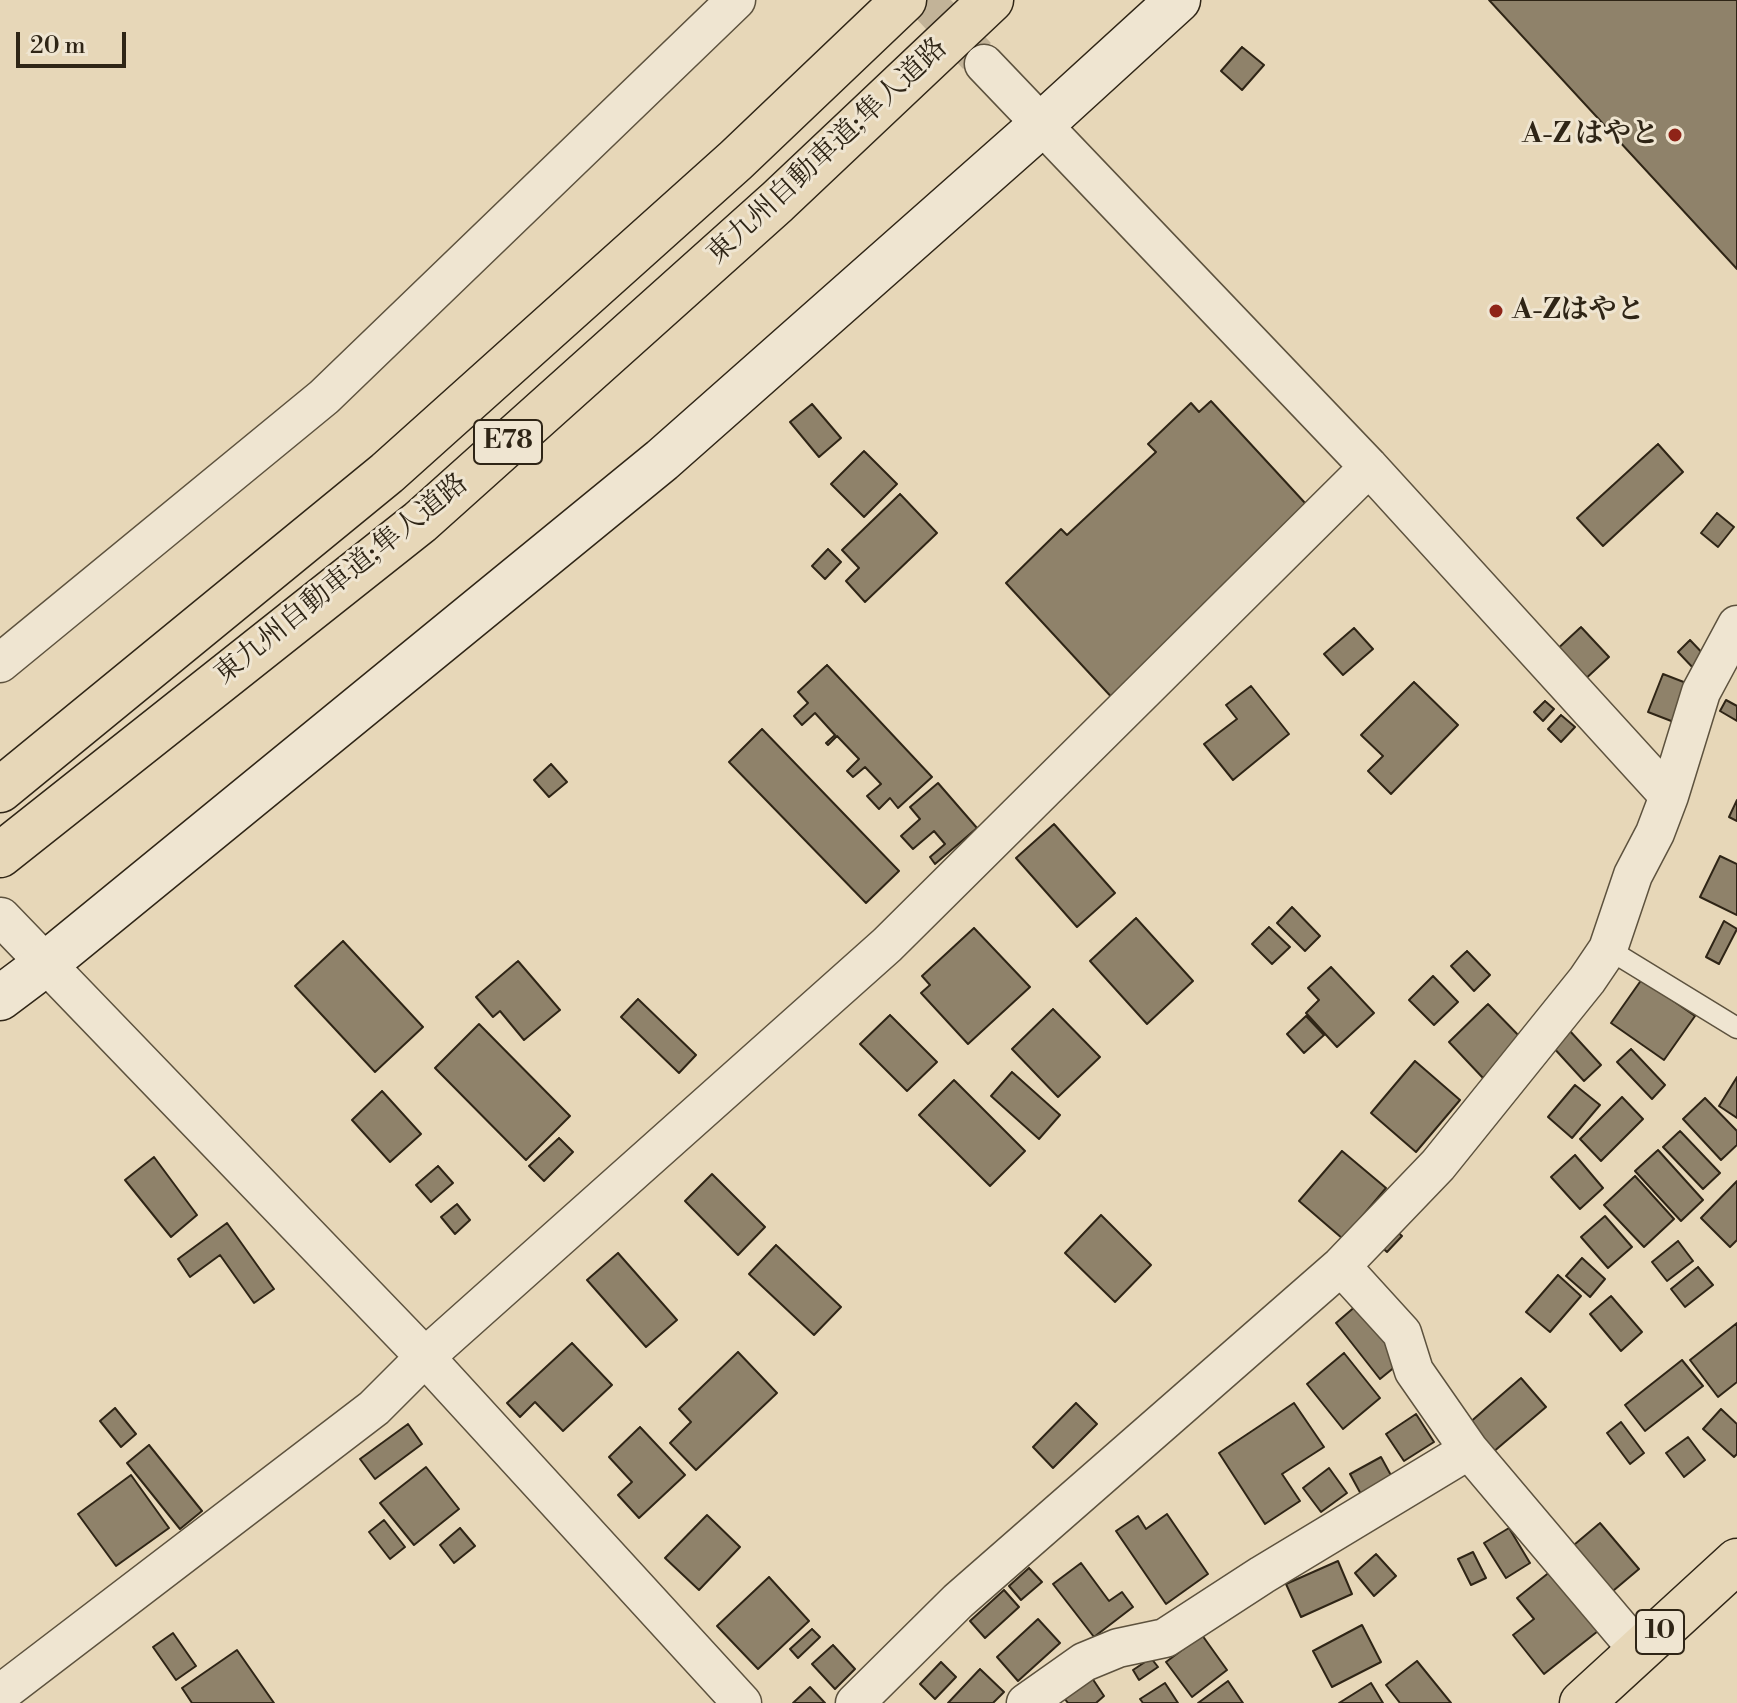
<!DOCTYPE html>
<html>
<head>
<meta charset="utf-8">
<style>
  body { margin:0 }
  #map { position:relative; width:1737px; height:1703px; overflow:hidden; background:#e7d7b8; font-family:"Libre Bodoni",serif }
  canvas { display:block }
  .scale { position:absolute; left:16px; top:32px; width:110px; height:36px; box-sizing:border-box; border:4px solid #2f2516; border-top:0; padding-left:10px; font-size:24px; line-height:28px; white-space:nowrap; color:#2f2516; -webkit-text-stroke:6px #efe5d1; paint-order:stroke }
</style>
</head>
<body>
<div id="map">
<canvas width="1737" height="1703"></canvas>
<div class="scale">20 m</div>
</div>
<script>
const ctx = document.querySelector('canvas').getContext('2d');
ctx.lineJoin = 'round';
function fillPath(path, color) { ctx.fillStyle = color; ctx.fill(path, 'evenodd'); }
const poly = rows => new Path2D(rows.map(r => 'M' + r).join(''));
function strokePath(path, color, width, dash) { ctx.strokeStyle = color; ctx.lineWidth = width; ctx.lineCap = dash ? 'butt' : 'round'; ctx.setLineDash(dash || []); ctx.stroke(path); }
function label(font, color, halo, rows, align = 'center') {
  ctx.font = font + ' "Libre Bodoni","Noto Serif JP",serif'; ctx.lineWidth = 6; ctx.setLineDash([]); ctx.textBaseline = 'middle'; ctx.strokeStyle = halo; ctx.fillStyle = color; for (const [text, x, y, turn = 0] of rows) {
    ctx.save(); ctx.translate(x, y); ctx.rotate((+turn || 0) * Math.PI / 180); ctx.textAlign = isNaN(turn) ? turn : align; if (halo) ctx.strokeText(text, 0, 0); ctx.fillText(text, 0, 0); ctx.restore();
  }
}
const building = poly([
  [1489,0,1737,0,1737,269,1489,0],
  [1242,47,1264,65,1242,90,1221,71,1242,47],
  [1211,401,1317,516,1116,702,1006,583,1061,529,1067,535,1156,452,1148,444,1191,403,1199,412,1211,401],
  [812,404,841,438,819,457,790,422,812,404],
  [1658,444,1683,472,1603,546,1577,518,1658,444],
  [864,451,897,484,864,517,831,484,864,451],
  [900,494,937,533,865,602,846,581,859,568,842,550,900,494],
  [1717,513,1734,527,1718,547,1701,533,1717,513],
  [828,549,841,562,825,579,812,566,828,549],
  [1581,627,1609,657,1581,683,1553,653,1581,627],
  [1354,628,1373,649,1343,675,1324,654,1354,628],
  [1690,640,1708,659,1696,671,1678,652,1690,640],
  [827,665,932,777,898,808,890,798,879,809,867,796,881,784,865,767,853,777,847,771,859,759,837,736,828,745,826,743,835,735,815,713,802,725,794,716,808,703,798,692,827,665],
  [1663,674,1694,686,1679,724,1648,712,1663,674],
  [1414,682,1458,725,1391,794,1368,771,1383,756,1361,735,1414,682],
  [1251,686,1289,734,1233,780,1204,744,1237,719,1226,705,1251,686],
  [1726,700,1737,706,1737,721,1720,711,1726,700],
  [1545,701,1554,709,1543,721,1534,712,1545,701],
  [1561,715,1575,727,1561,742,1548,729,1561,715],
  [762,729,899,871,866,903,729,762,762,729],
  [551,764,567,782,549,797,534,780,551,764],
  [938,783,977,828,935,864,930,857,945,844,934,831,913,849,901,836,920,819,910,807,938,783],
  [1737,800,1737,821,1729,817,1737,800],
  [1054,824,1115,893,1077,927,1016,858,1054,824],
  [1720,856,1737,864,1737,915,1700,897,1720,856],
  [1292,907,1320,936,1305,951,1277,923,1292,907],
  [1136,918,1193,981,1147,1024,1090,961,1136,918],
  [1724,921,1737,929,1719,964,1706,957,1724,921],
  [1269,927,1290,947,1272,964,1252,944,1269,927],
  [974,928,1030,987,968,1044,921,993,930,985,922,976,974,928],
  [343,941,423,1027,375,1072,295,986,343,941],
  [1467,951,1490,975,1474,991,1451,966,1467,951],
  [518,961,560,1010,524,1040,500,1011,493,1017,476,997,518,961],
  [1331,967,1374,1013,1337,1047,1306,1013,1319,1000,1308,988,1331,967],
  [1433,976,1458,1002,1434,1025,1409,1000,1433,976],
  [1642,979,1695,1016,1664,1060,1611,1023,1642,979],
  [638,999,696,1055,679,1073,621,1017,638,999],
  [1488,1004,1523,1040,1483,1078,1449,1042,1488,1004],
  [1053,1009,1100,1057,1058,1097,1012,1049,1053,1009],
  [890,1015,937,1062,907,1091,860,1044,890,1015],
  [1306,1016,1324,1035,1304,1053,1287,1034,1306,1016],
  [479,1024,570,1116,526,1160,435,1068,479,1024],
  [1569,1030,1601,1065,1584,1081,1552,1046,1569,1030],
  [1631,1049,1665,1085,1652,1099,1617,1062,1631,1049],
  [1415,1061,1460,1100,1416,1152,1371,1113,1415,1061],
  [1012,1072,1060,1115,1039,1139,991,1096,1012,1072],
  [1737,1077,1737,1118,1719,1106,1737,1077],
  [954,1080,1025,1151,990,1186,919,1115,954,1080],
  [1575,1085,1600,1105,1572,1138,1548,1117,1575,1085],
  [382,1091,421,1134,390,1162,352,1120,382,1091],
  [1622,1097,1643,1119,1601,1161,1580,1139,1622,1097],
  [1705,1098,1737,1131,1737,1145,1721,1160,1683,1119,1705,1098],
  [1680,1131,1720,1173,1703,1189,1663,1147,1680,1131],
  [559,1138,573,1152,544,1181,529,1166,559,1138],
  [1658,1150,1703,1200,1681,1221,1635,1171,1658,1150],
  [1342,1151,1386,1188,1343,1239,1299,1201,1342,1151],
  [1575,1155,1603,1188,1580,1209,1551,1177,1575,1155],
  [154,1157,197,1215,171,1237,125,1180,154,1157],
  [438,1166,453,1183,431,1202,416,1185,438,1166],
  [712,1174,765,1227,738,1255,685,1201,712,1174],
  [1635,1176,1674,1219,1644,1247,1604,1205,1635,1176],
  [1737,1181,1737,1240,1730,1247,1701,1218,1737,1181],
  [457,1204,470,1220,455,1234,441,1217,457,1204],
  [1101,1215,1151,1265,1115,1302,1065,1253,1101,1215],
  [1605,1216,1632,1247,1608,1268,1581,1237,1605,1216],
  [227,1223,274,1289,254,1303,220,1255,190,1277,178,1259,227,1223],
  [1392,1227,1402,1236,1387,1252,1377,1243,1392,1227],
  [1678,1241,1693,1261,1667,1281,1652,1262,1678,1241],
  [776,1245,841,1307,814,1335,749,1274,776,1245],
  [618,1253,677,1320,646,1347,587,1280,618,1253],
  [1582,1258,1605,1279,1590,1297,1566,1276,1582,1258],
  [1698,1267,1713,1285,1685,1307,1671,1289,1698,1267],
  [1558,1275,1581,1296,1550,1332,1526,1312,1558,1275],
  [1611,1296,1642,1332,1621,1351,1590,1314,1611,1296],
  [1357,1305,1402,1361,1380,1379,1336,1323,1357,1305],
  [1737,1323,1737,1382,1718,1397,1690,1360,1737,1323],
  [572,1343,612,1385,563,1431,535,1402,520,1417,507,1403,572,1343],
  [738,1352,777,1393,696,1470,670,1443,691,1422,679,1409,738,1352],
  [1344,1353,1380,1398,1343,1429,1307,1384,1344,1353],
  [1682,1360,1703,1386,1645,1431,1625,1405,1682,1360],
  [1521,1378,1546,1407,1492,1453,1468,1424,1521,1378],
  [1076,1403,1097,1424,1053,1468,1033,1447,1076,1403],
  [1294,1403,1324,1447,1282,1474,1300,1501,1265,1524,1219,1453,1294,1403],
  [115,1408,136,1434,121,1447,100,1421,115,1408],
  [1721,1409,1737,1424,1737,1454,1734,1457,1703,1429,1721,1409],
  [1416,1414,1434,1442,1404,1461,1386,1434,1416,1414],
  [1621,1422,1644,1453,1630,1464,1607,1433,1621,1422],
  [408,1424,422,1444,375,1479,360,1459,408,1424],
  [640,1427,685,1475,639,1518,618,1495,632,1482,609,1457,640,1427],
  [1688,1437,1705,1460,1684,1477,1666,1453,1688,1437],
  [149,1445,202,1511,180,1529,127,1463,149,1445],
  [1381,1457,1393,1479,1362,1496,1350,1474,1381,1457],
  [426,1467,459,1509,414,1545,380,1503,426,1467],
  [1329,1468,1347,1493,1321,1512,1303,1488,1329,1468],
  [131,1475,169,1528,116,1566,78,1514,131,1475],
  [1167,1514,1208,1574,1166,1604,1116,1531,1138,1516,1146,1529,1167,1514],
  [707,1515,740,1547,699,1590,665,1558,707,1515],
  [384,1520,405,1547,390,1559,369,1532,384,1520],
  [1600,1523,1639,1569,1607,1596,1568,1550,1600,1523],
  [460,1528,475,1546,454,1563,440,1545,460,1528],
  [1509,1528,1530,1563,1506,1578,1484,1543,1509,1528],
  [1473,1552,1486,1578,1471,1585,1458,1559,1473,1552],
  [1376,1554,1396,1576,1374,1596,1355,1573,1376,1554],
  [1338,1561,1352,1594,1301,1617,1286,1584,1338,1561],
  [1081,1563,1109,1601,1122,1592,1133,1607,1094,1637,1053,1584,1081,1563],
  [1029,1568,1042,1582,1021,1600,1009,1586,1029,1568],
  [1551,1571,1598,1631,1544,1674,1513,1635,1534,1619,1517,1598,1551,1571],
  [769,1577,809,1621,758,1669,717,1626,769,1577],
  [1004,1590,1019,1607,985,1638,970,1621,1004,1590],
  [1038,1619,1060,1643,1018,1681,997,1657,1038,1619],
  [1362,1625,1381,1662,1332,1687,1313,1651,1362,1625],
  [812,1629,820,1637,798,1658,790,1649,812,1629],
  [173,1633,196,1666,176,1680,153,1647,173,1633],
  [1202,1635,1227,1670,1192,1697,1166,1662,1202,1635],
  [833,1645,855,1669,835,1689,812,1664,833,1645],
  [237,1650,274,1703,192,1703,182,1688,237,1650],
  [1151,1658,1158,1667,1139,1680,1133,1670,1151,1658],
  [1417,1661,1451,1703,1400,1703,1386,1685,1417,1661],
  [941,1662,956,1677,935,1699,920,1684,941,1662],
  [980,1669,1004,1692,993,1703,948,1703,980,1669],
  [1090,1675,1104,1696,1096,1703,1068,1703,1061,1694,1090,1675],
  [1228,1681,1243,1703,1198,1703,1228,1681],
  [1165,1683,1178,1703,1143,1703,1140,1699,1165,1683],
  [1371,1683,1383,1703,1339,1703,1371,1683],
  [810,1687,825,1703,793,1703,810,1687]
]);
fillPath(building, '#8f826a');
strokePath(building, '#2f2516', 2);
strokePath(poly([
  [925,0,977,56]
]), '#c2b398', 38, [38, 19]);
const lane = poly([
  [1608,949,1737,1028]
]);
const street = poly([
  [984,64,1369,467,1669,796],
  [0,663,324,397,736,0],
  [1,917,425,1357,742,1703],
  [1341,1266,1402,1333,1414,1371,1469,1450,1639,1651],
  [0,1694,374,1408,425,1357,887,945,1369,467],
  [855,1703,958,1601,1341,1266,1438,1165,1587,980,1608,949,1633,875,1655,833,1669,796,1701,692,1737,625],
  [1026,1703,1084,1662,1118,1648,1165,1638,1262,1575,1469,1450]
]);
const secondary = poly([
  [0,998,48,962,662,460,1041,125,1178,0]
]);
const highway = poly([
  [0,790,387,473,736,160,904,0],
  [0,855,420,522,777,202,991,0],
  [1582,1703,1737,1561]
]);
strokePath(lane, '#5d523e', 23);
strokePath(street, '#5d523e', 41);
strokePath(secondary, '#2f2516', 47);
strokePath(highway, '#2f2516', 47);
strokePath(lane, '#efe5d1', 20);
strokePath(street, '#efe5d1', 38);
strokePath(secondary, '#efe5d1', 44);
strokePath(highway, '#e7d7b8', 44);
for (const [x, y, r, color] of [
  [1675,135,8,"#8f2418"],
  [1496,311,8,"#8f2418"]
]) { const dot = new Path2D(); dot.arc(x, y, r, 0, 2 * Math.PI); ctx.fillStyle = color; ctx.fill(dot); strokePath(dot, '#efe5d1', 3); }
for (const [x, y, w] of [
  [508,442,68],
  [1660,1632,48]
]) { const box = new Path2D(); box.roundRect(x - w / 2, y - 22, w, 44, 6); ctx.fillStyle = '#efe5d1'; ctx.fill(box); strokePath(box, '#2f2516', 2); }
label('bold 26px', '#2f2516', null, [
  ["E78",508,442],
  ["10",1660,1632]
]);
label('bold 28px', '#2f2516', '#efe5d1', [
  ["A-Z はやと",1659,135],
  ["A-Zはやと",1512,311,"left"]
], 'right');
label('28px', '#2f2516', '#efe5d1', [
  ["東九州自動車道;隼人道路",828,152,-43],
  ["東九州自動車道;隼人道路",342,580,-39]
]);
</script>
</body>
</html>
